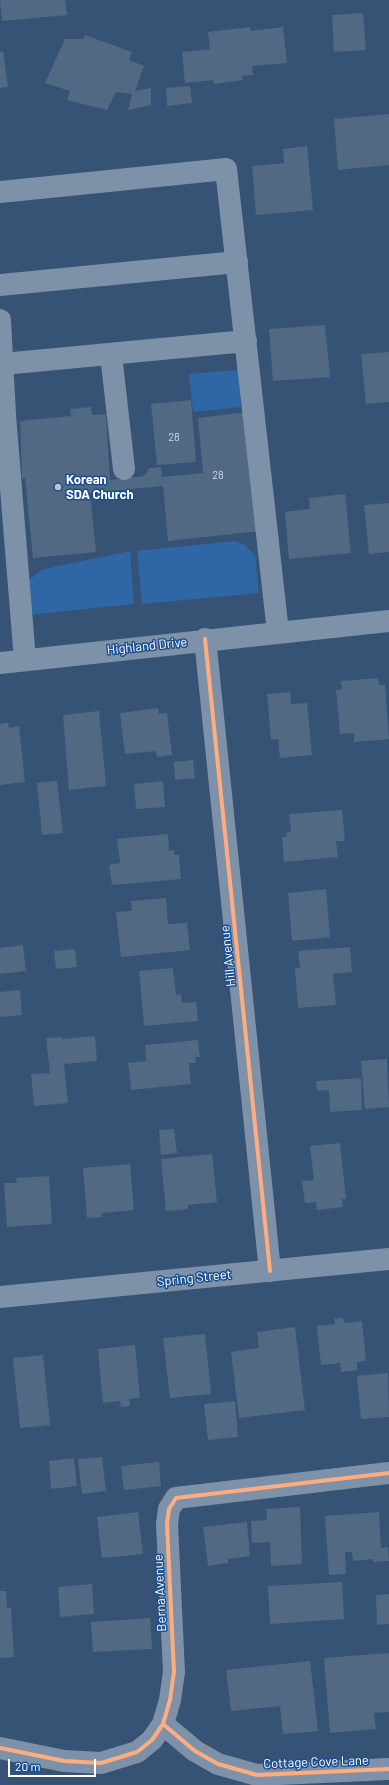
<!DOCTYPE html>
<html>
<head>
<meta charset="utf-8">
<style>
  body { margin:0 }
  #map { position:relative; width:389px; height:1785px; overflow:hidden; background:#365274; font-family:Barlow,sans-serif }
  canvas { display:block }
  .scale { position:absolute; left:8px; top:1759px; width:88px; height:18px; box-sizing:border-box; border:2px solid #fff; border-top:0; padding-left:5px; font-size:12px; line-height:14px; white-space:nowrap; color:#fff; -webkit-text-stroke:3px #1b4f8f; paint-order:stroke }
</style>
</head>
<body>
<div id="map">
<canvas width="389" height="1785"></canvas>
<div class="scale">20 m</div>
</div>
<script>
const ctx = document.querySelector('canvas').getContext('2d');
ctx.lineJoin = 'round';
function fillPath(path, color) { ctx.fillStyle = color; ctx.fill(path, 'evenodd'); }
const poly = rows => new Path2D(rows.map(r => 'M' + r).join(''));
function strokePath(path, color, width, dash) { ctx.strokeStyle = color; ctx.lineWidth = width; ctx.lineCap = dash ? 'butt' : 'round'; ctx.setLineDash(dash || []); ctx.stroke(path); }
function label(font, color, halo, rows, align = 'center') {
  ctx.font = font + ' Barlow,sans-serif'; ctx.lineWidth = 3; ctx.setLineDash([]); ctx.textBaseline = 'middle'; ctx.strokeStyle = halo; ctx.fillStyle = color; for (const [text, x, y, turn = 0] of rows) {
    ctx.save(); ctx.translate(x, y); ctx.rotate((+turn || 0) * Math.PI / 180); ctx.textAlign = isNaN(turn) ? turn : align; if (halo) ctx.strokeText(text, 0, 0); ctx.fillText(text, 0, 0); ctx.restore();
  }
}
fillPath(poly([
  [238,370,241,407,193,412,189,374],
  [235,541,245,545,255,555,259,593,142,604,137,551],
  [130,551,134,604,28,615,25,588,30,579,36,574,44,569]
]), '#2f66a5');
fillPath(poly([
  [0,0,65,0,67,15,2,21],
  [363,13,366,50,334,52,332,15],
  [250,27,250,31,283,27,287,63,252,66,253,75,242,76,243,80,214,84,213,80,185,83,182,52,210,49,208,32],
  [85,35,132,52,129,60,144,66,135,91,151,88,151,105,128,110,132,94,116,92,107,110,67,100,70,91,45,83,65,39,84,39],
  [3,51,8,87,0,88,0,52],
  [190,86,192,103,167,106,166,88],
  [389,114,389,165,338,170,334,119],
  [307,146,313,210,256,215,252,166,284,163,283,149],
  [325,325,330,377,273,381,269,329],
  [389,352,389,402,366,404,361,354],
  [191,400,196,462,157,465,151,404],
  [91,407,92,415,106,414,110,480,144,476,149,468,161,467,162,477,203,473,198,418,248,412,260,531,168,541,163,486,90,493,96,552,33,558,25,478,22,479,20,421,71,416,70,409],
  [345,494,351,553,289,559,285,512,310,509,309,498],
  [389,503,389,552,369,554,364,505],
  [378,678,379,685,385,685,389,739,354,742,354,733,340,734,336,690,342,689,341,681],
  [290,692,291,704,307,703,312,755,280,758,278,739,271,740,267,694],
  [158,708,159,714,167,713,172,755,157,757,156,751,125,754,120,713],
  [99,711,106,786,69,790,63,715],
  [8,723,9,728,19,726,25,782,0,785,0,724],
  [193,760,195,778,175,780,174,762],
  [57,781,63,833,42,835,37,783],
  [163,781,165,807,136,809,134,784],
  [342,810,345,841,336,841,338,857,284,862,282,837,287,837,286,833,291,832,289,814],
  [168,834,169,851,174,850,174,855,179,855,181,879,112,885,109,865,120,863,117,839],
  [326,889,330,937,292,941,288,893],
  [166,898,168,924,187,923,190,950,121,957,116,912,132,911,131,901],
  [23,945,26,971,0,974,0,948],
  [350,947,352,972,333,974,336,1005,298,1008,295,968,300,968,298,951],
  [75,949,77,967,56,969,54,951],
  [173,968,176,995,181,994,182,1003,196,1002,198,1021,144,1026,139,971],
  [20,990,22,1015,0,1017,0,992],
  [95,1036,97,1061,64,1064,68,1103,34,1106,31,1074,50,1073,46,1038,62,1037,62,1039],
  [198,1040,200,1057,195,1057,196,1063,189,1063,191,1084,131,1090,128,1063,146,1061,145,1045],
  [387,1059,389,1107,365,1109,361,1061],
  [361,1078,362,1110,330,1112,329,1090,317,1091,316,1081],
  [174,1129,177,1153,161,1155,159,1130],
  [340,1143,346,1199,342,1199,343,1207,317,1210,316,1202,305,1203,302,1181,314,1180,310,1146],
  [212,1154,217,1202,188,1205,188,1209,166,1211,161,1159],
  [130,1164,134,1210,102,1213,102,1217,87,1218,83,1168],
  [49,1176,52,1224,7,1227,4,1183,17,1183,16,1178],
  [343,1318,344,1323,362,1321,366,1361,357,1362,357,1370,341,1372,340,1363,321,1365,317,1326,335,1324,334,1319],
  [295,1327,305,1410,239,1418,231,1352,259,1348,257,1332],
  [205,1334,211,1394,170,1398,163,1338],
  [135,1345,140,1398,129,1399,130,1406,121,1407,120,1401,103,1403,98,1349],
  [43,1355,50,1425,20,1428,13,1358],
  [388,1373,389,1417,361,1419,357,1376],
  [235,1401,238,1437,208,1440,204,1404],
  [102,1457,106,1491,82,1494,78,1459],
  [74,1458,77,1486,51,1489,49,1461],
  [159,1462,161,1486,124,1490,121,1466],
  [300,1507,302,1564,271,1566,270,1542,252,1543,251,1521,267,1520,266,1509],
  [138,1512,143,1554,102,1558,97,1517],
  [379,1512,381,1548,388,1547,389,1561,373,1562,373,1559,353,1561,352,1552,345,1552,346,1574,329,1575,325,1516],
  [247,1522,250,1556,228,1559,228,1563,208,1566,203,1527],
  [342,1582,344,1619,270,1624,268,1586],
  [92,1584,94,1614,60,1617,58,1587],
  [0,1591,6,1591,7,1608,11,1608,14,1657,0,1658],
  [389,1594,389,1624,377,1625,376,1595],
  [150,1618,152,1649,93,1652,91,1622],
  [389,1653,389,1712,374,1713,376,1729,330,1733,324,1658],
  [310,1661,318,1731,283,1734,280,1706,231,1711,226,1670]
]), '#526984');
strokePath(poly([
  [0,192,226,169,278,632],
  [0,285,237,262],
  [0,320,5,415,25,660],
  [111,355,124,469],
  [3,364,246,341],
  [205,639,270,1271],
  [0,663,389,621],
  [0,1297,389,1259],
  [163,1724,195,1751,218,1764,257,1775,389,1769],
  [0,1748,64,1761,101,1763,137,1752,152,1740,163,1724,170,1700,174,1672,167,1524,169,1509,176,1498,389,1473]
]), '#7d92a8', 22);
strokePath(poly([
  [205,639,270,1271],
  [163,1724,195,1751,218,1764,257,1775,389,1769],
  [0,1748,64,1761,101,1763,137,1752,152,1740,163,1724,170,1700,174,1672,167,1524,169,1509,176,1498,389,1473]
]), '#ffac80', 4);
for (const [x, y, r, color] of [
  [58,487,4,"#b9c2ce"]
]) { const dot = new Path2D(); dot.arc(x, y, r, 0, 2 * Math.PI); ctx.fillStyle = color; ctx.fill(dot); strokePath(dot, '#1b4f8f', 1.5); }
label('11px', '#d4dae0', null, [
  ["28",174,437],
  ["28",218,475]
]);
label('bold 13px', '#fff', '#1b4f8f', [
  ["Korean",66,480],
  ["SDA Church",66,495]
], 'left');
label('13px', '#fff', '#1b4f8f', [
  ["Highland Drive",147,646,-6],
  ["Hill Avenue",228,956,-96],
  ["Spring Street",194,1278,-6],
  ["Berna Avenue",160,1593,-93],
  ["Cottage Cove Lane",316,1762,-2]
]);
</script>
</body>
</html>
